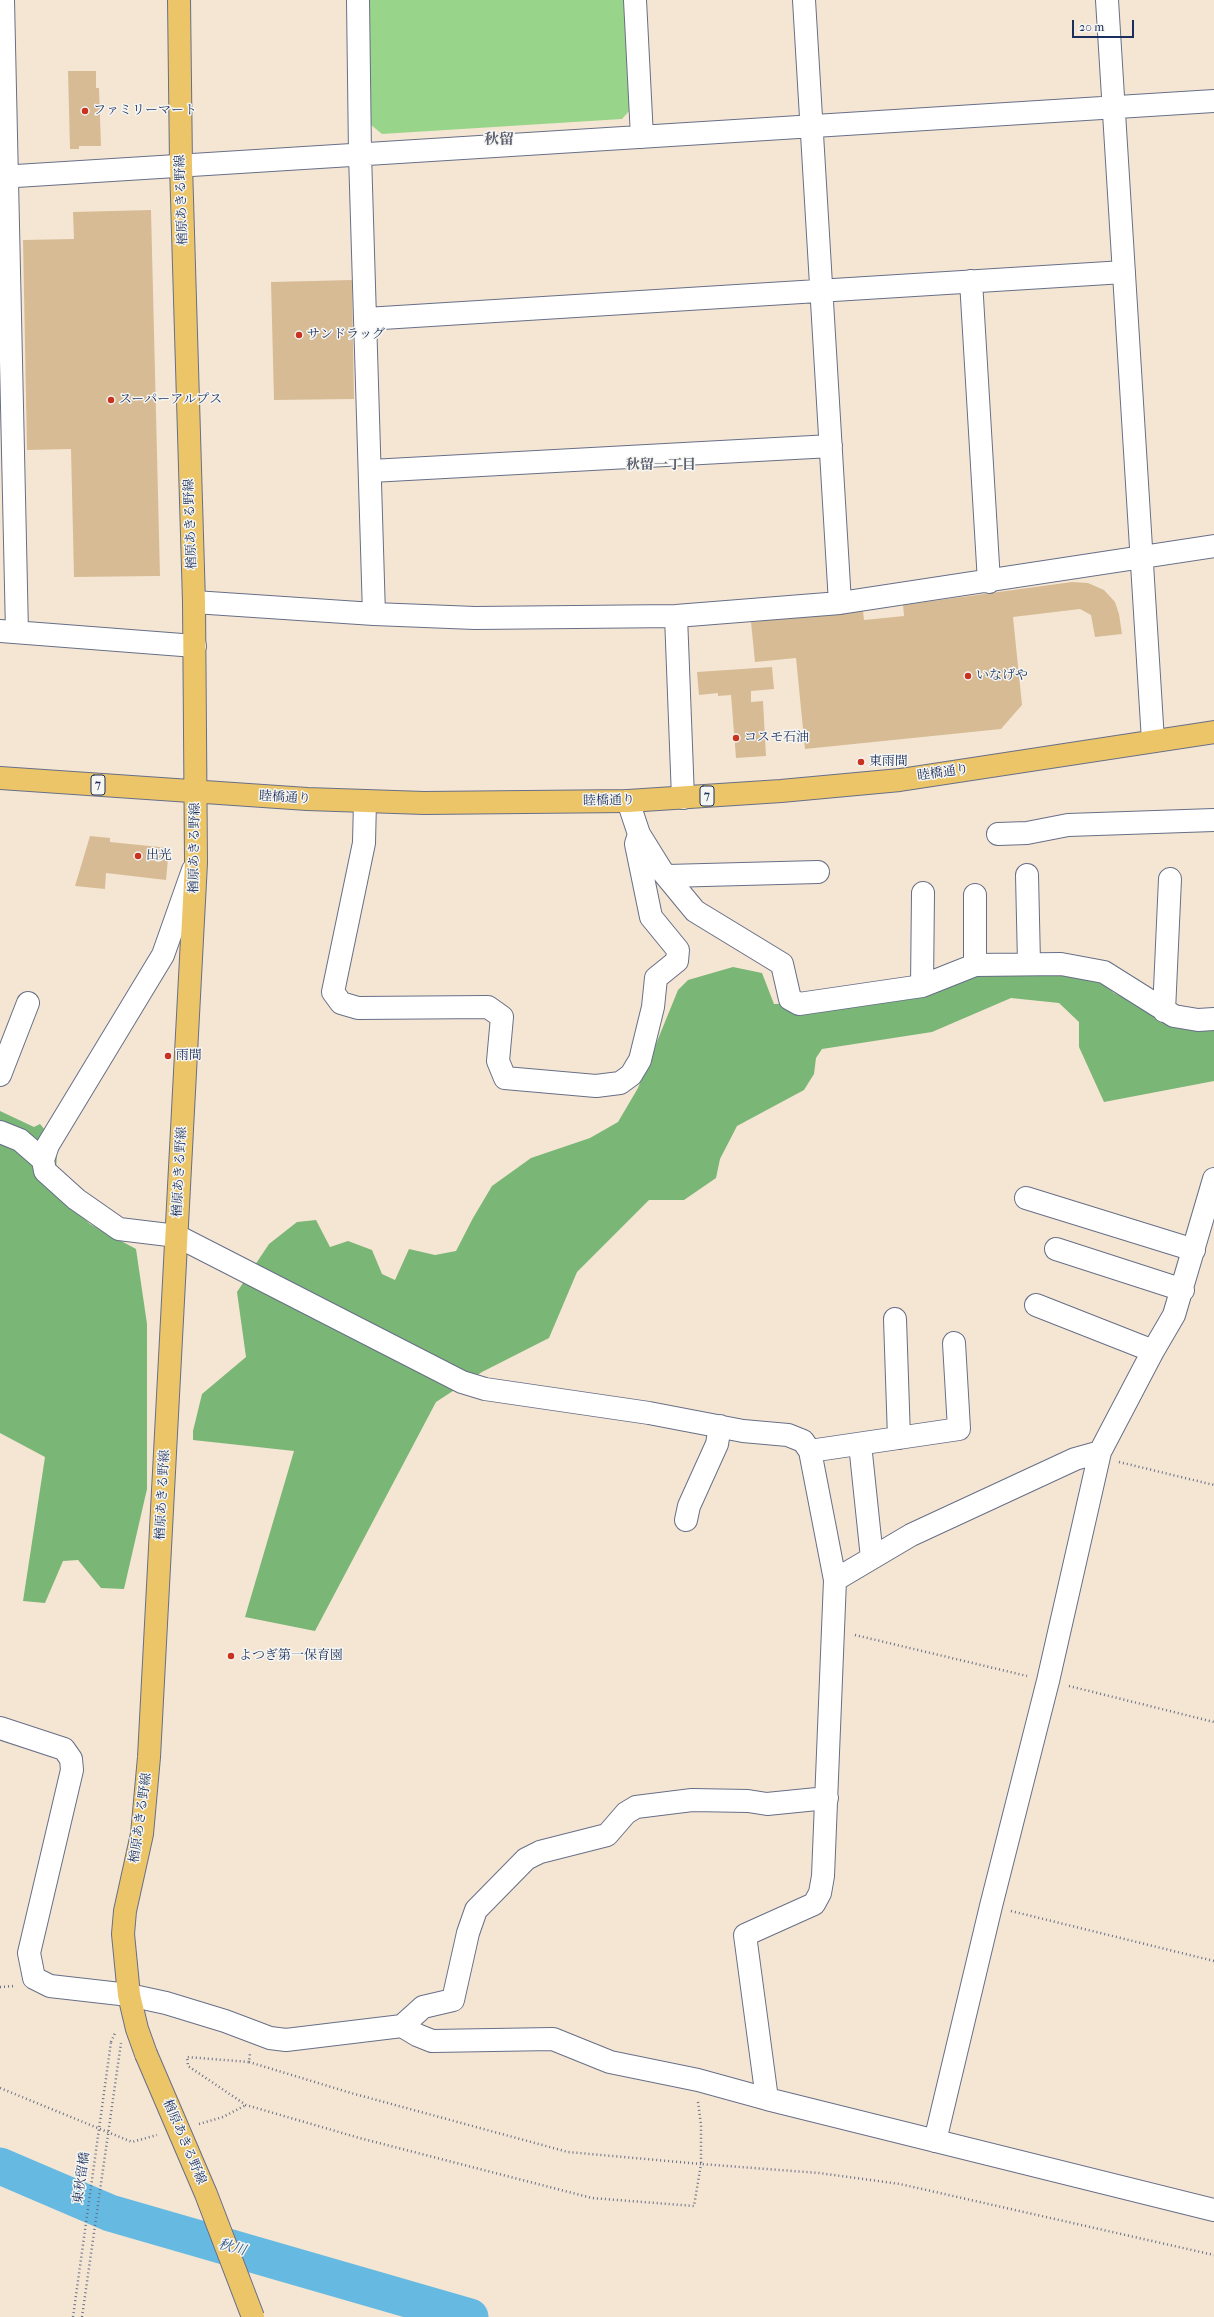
<!DOCTYPE html>
<html>
<head>
<meta charset="utf-8">
<style>
  body { margin:0 }
  #map { position:relative; width:1214px; height:2317px; overflow:hidden; background:#f5e6d4; font-family:"IM FELL French Canon",serif }
  canvas { display:block }
  .scale { position:absolute; left:1072px; top:20px; width:62px; height:18px; box-sizing:border-box; border:2px solid #1b2f5e; border-top:0; padding-left:5px; font-size:12px; line-height:14px; white-space:nowrap; color:#1b2f5e; -webkit-text-stroke:3px #f6f6f2; paint-order:stroke }
</style>
</head>
<body>
<div id="map">
<canvas width="1214" height="2317"></canvas>
<div class="scale">20 m</div>
</div>
<script>
const ctx = document.querySelector('canvas').getContext('2d');
ctx.lineJoin = 'round';
function fillPath(path, color) { ctx.fillStyle = color; ctx.fill(path, 'evenodd'); }
const poly = rows => new Path2D(rows.map(r => 'M' + r).join(''));
function strokePath(path, color, width, dash) { ctx.strokeStyle = color; ctx.lineWidth = width; ctx.lineCap = dash ? 'butt' : 'round'; ctx.setLineDash(dash || []); ctx.stroke(path); }
function label(font, color, halo, rows, align = 'center') {
  ctx.font = font + ' "IM FELL French Canon","Noto Serif JP",serif'; ctx.lineWidth = 3; ctx.setLineDash([]); ctx.textBaseline = 'middle'; ctx.strokeStyle = halo; ctx.fillStyle = color; for (const [text, x, y, turn = 0] of rows) {
    ctx.save(); ctx.translate(x, y); ctx.rotate((+turn || 0) * Math.PI / 180); ctx.textAlign = isNaN(turn) ? turn : align; if (halo) ctx.strokeText(text, 0, 0); ctx.fillText(text, 0, 0); ctx.restore();
  }
}
fillPath(poly([
  [367,0,626,0,632,108,622,119,382,134,370,124]
]), '#98d58a');
fillPath(poly([
  [733,967,762,973,774,1004,887,1000,972,976,1083,968,1114,993,1190,1026,1214,1024,1214,1081,1104,1102,1079,1047,1079,1022,1059,1003,1011,998,932,1032,822,1049,816,1058,814,1074,804,1090,737,1126,720,1159,716,1178,684,1200,649,1200,577,1272,549,1338,482,1372,436,1402,315,1631,245,1617,294,1451,193,1440,193,1431,202,1394,246,1357,237,1292,269,1244,297,1222,316,1220,330,1247,348,1241,372,1250,382,1274,395,1280,409,1249,435,1255,456,1251,473,1218,492,1186,531,1158,590,1138,618,1122,638,1088,678,990,688,980],
  [0,1111,34,1127,40,1124,55,1142,57,1152,55,1193,90,1224,136,1249,147,1324,147,1489,124,1589,101,1588,78,1560,63,1561,45,1603,23,1601,45,1457,0,1433]
]), '#7ab676');
strokePath(poly([
  [0,2166,110,2213,470,2317]
]), '#66bae2', 37);
fillPath(poly([
  [68,71,96,71,96,88,99,88,101,146,79,146,79,149,70,149],
  [151,210,160,576,74,577,71,449,27,450,23,240,74,239,73,212],
  [352,280,354,399,274,400,271,282],
  [1072,582,1088,583,1104,590,1115,602,1119,614,1122,634,1095,637,1091,615,1080,609,1013,617,1022,705,1001,729,805,749,796,658,755,662,751,622,863,611,864,620,904,616,903,605],
  [772,667,774,689,751,691,751,702,763,701,766,756,736,758,731,695,718,696,718,693,699,695,697,672],
  [90,836,110,838,110,842,169,848,166,880,106,873,105,889,75,886]
]), '#d7bb95');
const minor = poly([
  [3,0,17,632],
  [358,0,360,154,374,614],
  [635,0,642,137],
  [804,0,840,603],
  [1107,0,1153,741],
  [0,177,1214,101],
  [971,281,989,582],
  [366,319,1124,272],
  [371,471,831,446],
  [194,602,374,614,475,618,676,616,840,603,1214,546],
  [676,616,683,798],
  [0,631,195,646],
  [365,801,364,843,333,992,341,1003,358,1008,488,1007,502,1017,498,1061,505,1078,596,1086,620,1083,631,1075,640,1060,653,1007,656,978,677,961,678,950,651,917,636,844,639,834],
  [628,801,639,834,662,871,695,911,782,964,790,999,799,1004,922,986,975,965,1061,964,1104,972,1174,1016,1198,1020,1214,1019],
  [998,834,1027,833,1068,825,1214,820],
  [193,870,163,955,48,1145,43,1160,45,1171,76,1199,119,1229,177,1236,462,1382,485,1389,649,1413,743,1431,788,1435,803,1441,810,1451,835,1580,823,1876,820,1893,814,1904,745,1935,767,2099],
  [1027,875,1029,963],
  [667,876,818,872],
  [975,895,975,965],
  [922,986,923,893],
  [1164,1011,1170,879],
  [0,1075,28,1003],
  [0,1132,20,1140,43,1160],
  [1026,1198,1194,1250],
  [1056,1249,1183,1290],
  [1036,1305,1153,1351],
  [895,1319,899,1438],
  [860,1444,872,1558],
  [810,1451,959,1429,954,1343],
  [686,1520,689,1506,717,1444,720,1426],
  [835,1580,911,1535,1075,1459,1100,1452],
  [0,1728,64,1749,71,1759,72,1770,29,1953,34,1978,50,1986,129,1995,166,2003,225,2021,270,2038,286,2040,402,2026,423,2007,453,2000,468,1933,476,1910,526,1859,540,1852,607,1835,626,1813,636,1807,692,1800,748,1801,767,1804,827,1798],
  [402,2026,417,2035,432,2041,553,2039,610,2062,698,2080,767,2099,1214,2210],
  [935,2141,991,1906,1048,1681,1100,1452,1153,1351,1174,1315,1214,1179]
]);
const major = poly([
  [0,778,307,799,424,803,628,801,781,791,900,780,1214,732],
  [146,2054,137,2029,129,1995,123,1934,125,1911,142,1834,149,1757,196,863,194,602,181,165,179,0]
]);
strokePath(minor, '#676f87', 24);
strokePath(major, '#676f87', 24);
strokePath(poly([
  [1119,1462,1214,1485],
  [855,1635,1027,1676],
  [1069,1686,1214,1722],
  [1011,1911,1214,1961],
  [0,1987,14,1986],
  [111,2042,115,2033],
  [249,2062,351,2093,568,2152,701,2164,694,2206,592,2198,356,2137,246,2105,188,2066,187,2057,249,2062,250,2053],
  [0,2088,132,2142,157,2135],
  [698,2102,701,2125,701,2164,819,2173,900,2184,1214,2255],
  [199,2124,223,2117,246,2105]
]), '#676f87', 2.5, [1, 3]);
strokePath(minor, '#fff', 22);
strokePath(major, '#edc569', 22);
const majorBridge = poly([
  [146,2054,206,2194,253,2317]
]);
strokePath(majorBridge, '#676f87', 24, []);
strokePath(poly([
  [73,2317,111,2042],
  [82,2317,121,2043]
]), '#676f87', 2.5, [1, 3]);
strokePath(majorBridge, '#edc569', 22);
for (const [x, y, r, color] of [
  [85,111,4,"#c8321e"],
  [299,335,4,"#c8321e"],
  [111,400,4,"#c8321e"],
  [968,676,4,"#c8321e"],
  [736,738,4,"#c8321e"],
  [861,762,4,"#c8321e"],
  [138,856,4,"#c8321e"],
  [168,1056,4,"#c8321e"],
  [231,1656,4,"#c8321e"]
]) { const dot = new Path2D(); dot.arc(x, y, r, 0, 2 * Math.PI); ctx.fillStyle = color; ctx.fill(dot); strokePath(dot, '#f6f6f2', 1.5); }
for (const [x, y, w] of [
  [98,785,14],
  [707,796,14]
]) { const box = new Path2D(); box.roundRect(x - w / 2, y - 10, w, 20, 3); ctx.fillStyle = '#f6f6f2'; ctx.fill(box); strokePath(box, '#1b2f5e', 1); }
label('bold 12px', '#1b2f5e', null, [
  ["7",98,785],
  ["7",707,796]
]);
label('13px', '#1b2f5e', '#f6f6f2', [
  ["ファミリーマート",93,111],
  ["サンドラッグ",307,335],
  ["スーパーアルプス",119,400],
  ["いなげや",976,676],
  ["コスモ石油",744,738],
  ["東雨間",869,762],
  ["出光",146,856],
  ["雨間",176,1056],
  ["よつぎ第一保育園",239,1656]
], 'left');
label('13px', '#1b2f5e', '#f6f6f2', [
  ["楢原あきる野線",182,200,-92],
  ["楢原あきる野線",191,524,-92],
  ["睦橋通り",943,773,-8],
  ["睦橋通り",285,798,3],
  ["睦橋通り",609,801,-1],
  ["楢原あきる野線",195,848,-89],
  ["楢原あきる野線",180,1172,-87],
  ["楢原あきる野線",163,1495,-87],
  ["楢原あきる野線",141,1818,-82],
  ["楢原あきる野線",184,2142,67],
  ["東秋留橋",82,2178,-82]
]);
label('bold 14px', '#5d6071', '#f6f6f2', [
  ["秋留一丁目",661,466]
]);
label('italic 14px', '#325986', '#f6f6f2', [
  ["秋川",232,2248,16]
]);
label('bold 15px', '#5d6071', '#f6f6f2', [
  ["秋留",499,140]
]);
</script>
</body>
</html>
